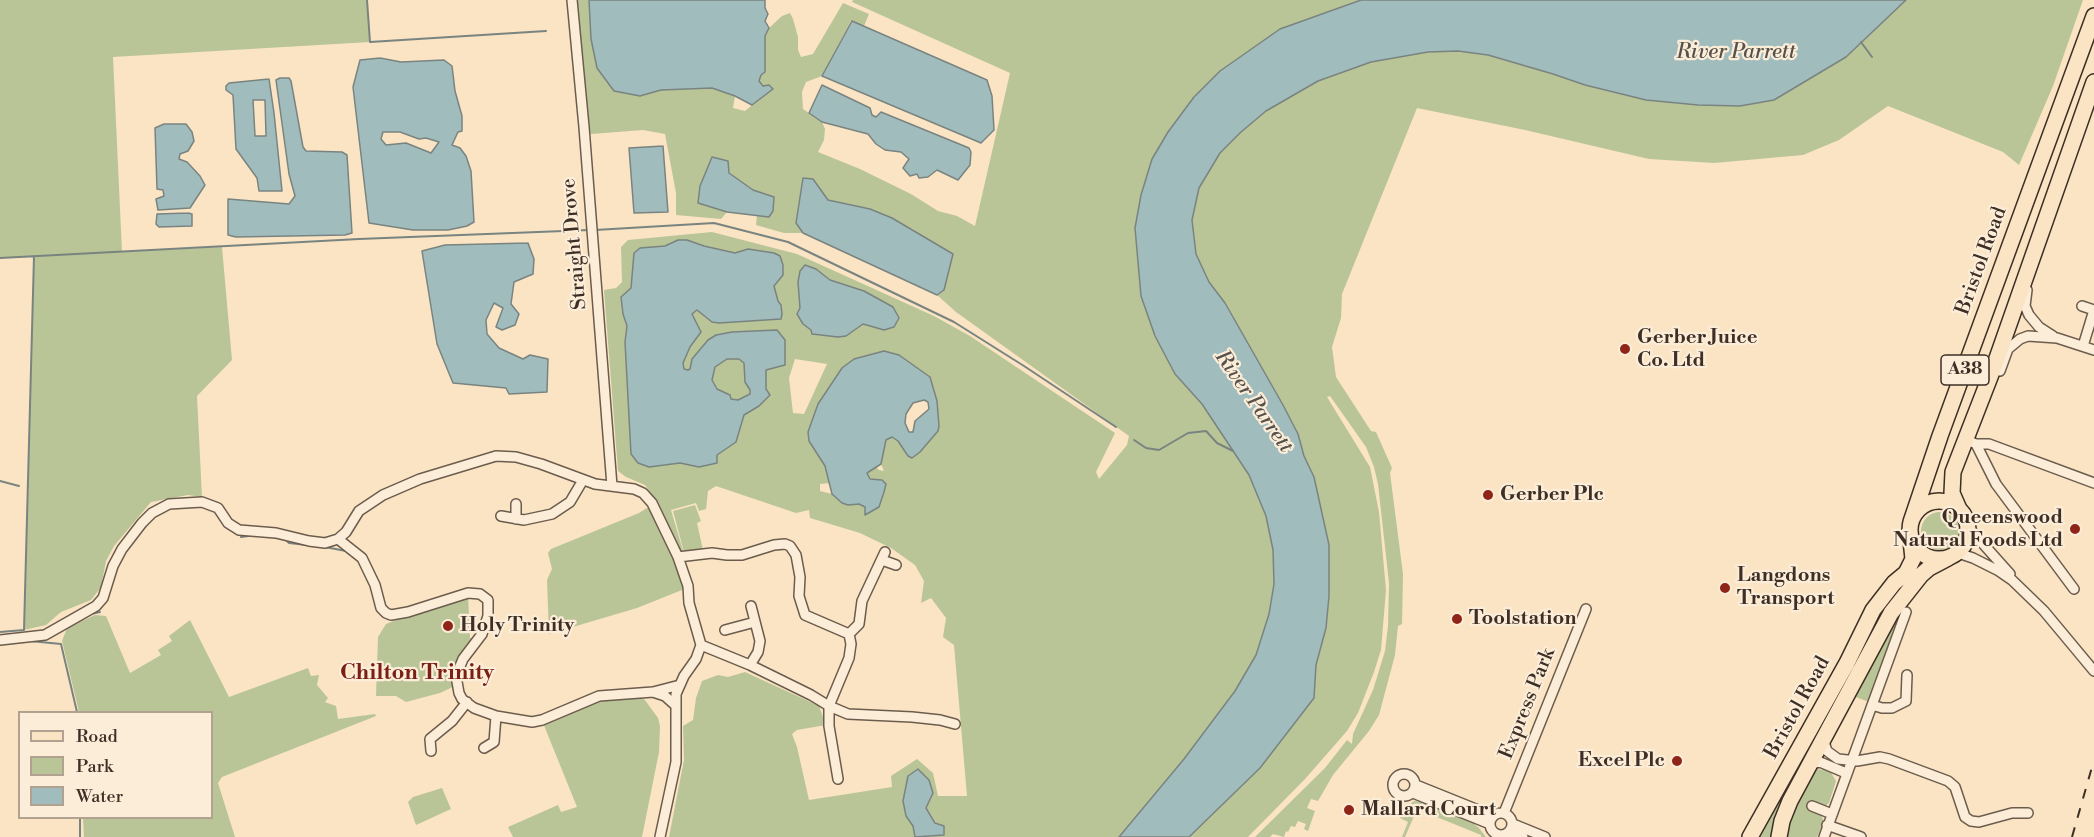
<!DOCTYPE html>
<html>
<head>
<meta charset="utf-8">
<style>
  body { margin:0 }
  #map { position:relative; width:2094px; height:837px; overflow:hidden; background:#fae4c4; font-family:"Libre Bodoni",serif }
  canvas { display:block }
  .legend { position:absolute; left:18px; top:711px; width:195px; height:108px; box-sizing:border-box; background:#fcedd9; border:2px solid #b0a191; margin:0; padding:8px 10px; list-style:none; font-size:18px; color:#3d2f25 }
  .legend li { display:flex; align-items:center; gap:12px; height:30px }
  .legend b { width:30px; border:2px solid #b0a191 }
</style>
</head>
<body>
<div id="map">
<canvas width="2094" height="837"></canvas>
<ul class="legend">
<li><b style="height:8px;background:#fae4c4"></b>Road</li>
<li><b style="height:16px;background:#bac597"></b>Park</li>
<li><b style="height:16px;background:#a1bcbd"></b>Water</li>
</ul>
</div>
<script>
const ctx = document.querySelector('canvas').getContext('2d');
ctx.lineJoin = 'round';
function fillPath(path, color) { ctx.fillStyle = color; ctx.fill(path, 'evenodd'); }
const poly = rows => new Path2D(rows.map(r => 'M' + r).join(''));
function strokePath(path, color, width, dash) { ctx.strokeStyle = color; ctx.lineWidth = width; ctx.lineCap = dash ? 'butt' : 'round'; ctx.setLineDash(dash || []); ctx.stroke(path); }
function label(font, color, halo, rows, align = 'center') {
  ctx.font = font + ' "Libre Bodoni",serif'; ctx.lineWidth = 4.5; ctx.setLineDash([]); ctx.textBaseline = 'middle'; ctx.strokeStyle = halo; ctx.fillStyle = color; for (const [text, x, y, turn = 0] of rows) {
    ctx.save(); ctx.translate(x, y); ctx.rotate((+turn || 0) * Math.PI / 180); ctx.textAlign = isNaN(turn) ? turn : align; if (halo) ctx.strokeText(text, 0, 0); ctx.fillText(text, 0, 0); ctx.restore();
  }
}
fillPath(poly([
  [0,0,367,0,370,42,113,57,122,252,222,247,232,360,197,396,202,497,188,495,151,502,114,546,106,561,101,587,91,600,61,612,46,625,24,630,34,257,0,258],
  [574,0,589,0,591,39,640,96,661,90,712,88,735,96,733,108,745,111,752,105,763,86,759,81,761,75,765,72,765,36,769,28,782,16,790,13,793,19,798,37,798,50,801,57,813,54,843,3,869,14,864,26,851,21,822,76,806,82,802,92,803,109,822,122,825,129,824,140,818,152,860,169,911,194,938,211,957,216,975,226,1010,73,852,2,853,0,1361,0,1280,29,1263,42,1168,132,1152,159,1141,195,1175,374,1202,404,1249,475,1266,516,1273,550,1274,584,1269,614,1256,655,1235,691,1184,759,1119,837,925,837,944,835,926,807,906,816,913,826,915,837,669,837,684,760,683,726,693,720,696,698,702,681,718,675,728,677,745,672,819,706,826,725,797,730,792,734,797,747,809,800,892,787,891,776,917,759,933,773,938,796,967,796,954,645,943,637,946,618,931,598,921,603,924,581,915,565,891,548,860,533,810,518,809,510,796,513,716,486,708,491,706,509,699,511,696,503,671,510,684,554,677,555,688,586,682,590,637,608,549,634,547,580,552,569,548,553,551,549,639,513,650,506,654,498,645,485,626,477,618,471,604,290,616,288,622,282,621,247,628,240,712,232,797,254,934,316,970,336,1115,433,1096,472,1099,479,1127,445,1129,436,956,312,937,295,944,289,916,233,913,229,901,225,892,218,870,209,828,200,813,179,803,179,796,222,803,233,784,233,756,225,757,215,769,216,774,197,753,190,729,173,728,161,698,203,727,212,721,219,676,215,676,193,665,134,643,130,591,134,583,121],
  [816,269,830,280,842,285,871,327,863,324,838,337,817,335,811,330,797,315],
  [795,359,827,364,804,414,793,413,789,378],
  [842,368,916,368,930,377,937,401,937,431,920,452,892,437,886,440,881,464,884,471,879,470,876,467,867,473,870,479,882,480,886,484,884,492,865,514,865,507,859,504,848,505,842,503,832,494,820,491,820,484,831,483,825,466,809,441,808,432,818,404],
  [1906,0,2083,0,2053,86,2019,165,2003,152,1888,106,1839,140,1803,155,1714,163,1649,159,1525,130,1417,108,1342,294,1341,318,1332,347,1336,377,1371,431,1376,432,1392,468,1390,473,1403,574,1402,624,1398,626,1395,655,1379,715,1369,731,1333,775,1318,801,1311,799,1307,808,1315,811,1308,831,1304,829,1306,824,1298,821,1295,827,1291,826,1288,832,1286,831,1284,837,1273,834,1270,837,1255,837,1325,768,1347,740,1352,744,1353,734,1373,690,1385,651,1388,626,1389,583,1378,484,1374,467,1366,447,1330,396,1327,397,1370,467,1379,512,1386,590,1381,650,1374,672,1358,713,1347,731,1305,779,1248,837,1189,837,1260,768,1314,698,1316,665,1326,628,1329,545,1314,477,1304,456,1298,434,1283,405,1225,303,1209,282,1196,254,1192,220,1199,188,1220,153,1241,132,1266,111,1318,81,1371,62,1428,52,1458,51,1488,55,1553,74,1585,85,1646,100,1698,105,1740,106,1774,100,1846,57],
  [695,505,701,521,697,523,703,550,684,552,673,511],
  '1921 531a19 19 0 1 1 38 0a19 19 0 1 1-38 0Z',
  [468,593,470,638,476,640,464,650,451,678,456,680,457,685,440,693,406,702,396,696,376,696,378,637,386,624],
  [1907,598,1869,702,1853,696],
  [95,615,106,616,130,673,161,655,158,650,172,641,169,636,190,620,229,697,308,668,311,676,319,675,317,685,328,698,325,702,336,706,338,719,375,714,376,716,222,777,218,783,235,837,84,837,83,818,212,818,212,712,79,712,62,641,67,628],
  [640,697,645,700,658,718,660,726,659,752,642,837,513,837,508,827,558,805,561,812,577,807,543,723,601,699],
  [1803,751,1809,754,1772,837,1757,837],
  [1817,769,1830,771,1836,781,1829,803,1825,806,1821,805,1820,813,1824,821,1817,837,1784,837,1785,824],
  [442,788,451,809,416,825,408,802,413,797],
  [1414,801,1421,802,1469,820,1479,828,1486,837,1481,837,1481,835,1417,809,1405,837,1402,837,1408,822,1400,818,1406,808]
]), '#bac597');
const water = poly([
  [589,0,765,0,765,8,768,14,765,21,769,28,765,36,765,72,761,75,759,81,763,86,769,85,773,89,752,105,735,96,712,88,661,90,640,96,614,91,597,68,591,39,589,0],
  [1361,0,1906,0,1846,57,1774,100,1740,106,1698,105,1646,100,1585,85,1553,74,1488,55,1458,51,1428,52,1371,62,1318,81,1266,111,1241,132,1220,153,1199,188,1192,220,1196,254,1209,282,1225,303,1283,405,1298,434,1304,456,1314,477,1329,545,1329,596,1326,628,1316,665,1314,698,1260,768,1189,837,1119,837,1184,759,1235,691,1256,655,1269,614,1274,584,1273,550,1266,516,1249,475,1202,404,1175,374,1155,336,1141,296,1135,228,1141,195,1152,159,1168,132,1194,97,1220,71,1280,29,1361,0],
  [852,21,987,80,992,96,994,130,981,143,822,76,852,21],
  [380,58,401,62,444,60,452,66,455,91,462,116,462,131,458,132,452,145,460,148,466,156,471,171,474,222,467,226,448,230,413,230,369,223,353,87,360,60,380,58],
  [383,132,400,132,419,139,426,138,439,142,431,153,406,143,386,145,381,139,383,132],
  [280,78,289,78,291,81,303,147,306,151,342,152,347,155,352,233,345,235,236,237,228,235,228,199,289,204,295,196,289,174,276,80,280,78],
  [269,79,274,113,282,191,259,191,257,178,236,149,233,95,226,90,226,86,229,83,269,79],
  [253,100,265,100,266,136,255,136,253,100],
  [822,85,870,108,872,115,876,117,881,112,969,148,971,152,970,165,958,180,937,170,928,177,919,178,917,174,910,176,903,168,909,159,901,152,885,150,876,144,868,134,822,122,809,113,822,85],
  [164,124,186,124,192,132,194,141,188,151,180,154,179,159,187,162,200,176,205,185,190,208,158,210,156,199,164,196,163,190,157,189,155,128,164,124],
  [663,146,668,212,634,213,629,148,663,146],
  [712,157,728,161,729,173,753,190,774,197,773,211,769,217,727,212,698,203,700,186,712,157],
  [803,178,813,179,828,200,870,209,892,218,953,254,944,290,937,295,803,233,796,223,803,178],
  [188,213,192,214,192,226,159,227,156,224,157,214,188,213],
  [678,240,687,240,704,246,735,253,748,249,774,253,780,256,783,265,783,275,774,286,778,301,781,305,782,314,781,319,719,323,712,322,697,310,692,314,701,332,690,347,683,363,684,369,688,370,690,369,692,359,708,340,716,335,732,332,777,330,785,340,785,365,766,370,766,389,770,395,759,406,744,415,736,442,717,455,717,463,699,467,680,463,649,467,638,463,631,454,625,342,627,326,623,314,621,297,631,288,634,253,640,248,665,246,678,240],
  [727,359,739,359,744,363,745,382,750,390,750,394,738,400,731,399,730,395,717,389,712,380,715,367,727,359],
  [528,243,534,259,533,274,514,282,511,304,519,314,515,325,502,330,496,327,503,308,494,303,486,320,487,334,499,348,523,359,530,355,548,359,547,392,509,394,506,388,453,383,437,344,422,251,445,245,528,243],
  [805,265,816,269,830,280,864,291,893,307,899,318,894,327,884,330,863,324,846,336,838,337,812,334,811,330,803,324,797,314,800,308,798,282,800,271,805,265],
  [884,351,899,355,930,377,937,401,939,426,938,431,920,452,912,458,908,456,898,441,892,437,886,440,881,464,867,473,870,479,882,480,886,484,884,492,879,507,865,515,865,507,859,504,848,505,842,503,832,494,825,466,809,441,808,432,818,404,842,368,854,359,884,351],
  [924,400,928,402,929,409,915,421,913,432,909,432,905,423,906,414,913,403,924,400],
  [918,769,929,780,933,793,926,808,935,823,944,826,944,835,915,837,913,826,906,816,903,801,908,776,918,769]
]);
fillPath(water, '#a1bcbd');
strokePath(water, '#798480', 1.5);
strokePath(poly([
  [367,0,370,42,546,31],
  [1861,42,1872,57],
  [595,230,714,223,788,242,954,322,1024,366,1116,427],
  [0,258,359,239,589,230],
  [1134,440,1146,448,1159,450,1188,433,1206,431,1217,443,1233,451],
  [0,481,19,486],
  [241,537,256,535],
  [285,539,289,543,307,545],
  [325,547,346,551],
  [91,614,100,612],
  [0,632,24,630,34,256],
  [30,641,61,644,77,712],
  [80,818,80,837]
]), '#798480', 2);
const minor = poly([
  [572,0,584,127,612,486],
  [2027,290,2025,306,2029,315,2039,327,2053,336],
  [2082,306,2094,310],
  [2083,346,2094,310],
  [2000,371,2008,349,2020,339,2028,336,2057,338,2094,350],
  [1967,440,1976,444,1996,484,2074,589],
  [1976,444,1989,444,2094,483],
  [501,516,524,520,552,514,570,502,583,480],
  [516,519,516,504],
  [1968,527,2010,574],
  [338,539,362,558,375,585,381,608,386,613,391,615,408,612,468,593,480,594,488,600,488,616,482,634,463,659,456,676,459,693,462,699,474,708,496,716,532,722,542,720,599,696,653,692],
  [1952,556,1961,554,1973,558,1999,571,2012,580,2044,611,2094,671],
  [678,557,712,553,727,555,742,555,774,545,785,544,790,546,796,555,800,577,799,596,805,615,849,634],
  [882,560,896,565],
  [725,630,755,622],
  [849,634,859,624,862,601,885,552],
  [0,640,45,635,96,606,103,598,113,566,122,549,142,523,152,513,169,504,202,502,218,508,228,523,239,530,276,533,309,541,325,543,338,539,346,532,359,511,383,495,420,479,496,456,516,457,541,464,595,484,634,489,643,493,652,503,678,557,688,586,689,603,701,645,696,659,684,676,676,694,676,762,660,837],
  [701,645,750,665,811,695,829,706,848,714,912,717,940,720,955,724],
  [750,665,758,652,760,641,751,606],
  [675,705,665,696,653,692,680,685],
  [1872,705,1882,708,1892,708,1906,701,1907,675],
  [1823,739,1827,751,1838,759,1857,761,1880,757,1889,759,1948,781,1955,787,1965,817,1971,821,1979,822,2012,813,2028,813],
  [484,748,494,742,496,716],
  [431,751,430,739,452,721,467,702],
  [1809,764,1820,762,1846,773],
  '1393 785a11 11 0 1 1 22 0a11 11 0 1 1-22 0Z',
  [838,779,829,726,829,706,849,658,851,644,849,634],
  [1416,785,1493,816],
  [1413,793,1490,824],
  [1812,806,1832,814],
  '1490 824a11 11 0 1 1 22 0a11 11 0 1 1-22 0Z',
  [1504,813,1586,609],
  [1513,824,1545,837],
  [1827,825,1861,837],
  [1510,832,1523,837],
  [1824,837,1906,612]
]);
const primary = poly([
  '1910 530a29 29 0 1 1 58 0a29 29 0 1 1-58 0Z',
  [1959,509,1952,493,1953,472,1995,364,2094,82],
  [1911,522,1940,436,2094,16],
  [1750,837,1847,663,1873,610,1894,583,1906,573,1913,559,1911,540],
  [1779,837,1782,821,1790,801,1891,613,1921,575,1929,568,1948,558]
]);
strokePath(minor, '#6c5c4d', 12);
strokePath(primary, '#3d2f25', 18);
strokePath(minor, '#fcedd9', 9);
strokePath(primary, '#fae4c4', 15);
strokePath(poly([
  [2072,837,2094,760]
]), '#3d2f25', 2, [10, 10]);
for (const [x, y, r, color] of [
  [1625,349,6,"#8f2418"],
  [1488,495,6,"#8f2418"],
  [2075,529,6,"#8f2418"],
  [1725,588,6,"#8f2418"],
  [1457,619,6,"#8f2418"],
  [448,626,6,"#8f2418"],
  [1677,761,6,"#8f2418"],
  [1349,810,6,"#8f2418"]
]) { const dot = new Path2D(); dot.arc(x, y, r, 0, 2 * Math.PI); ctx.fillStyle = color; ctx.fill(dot); strokePath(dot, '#fcedd9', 2); }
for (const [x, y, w] of [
  [1965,370,48]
]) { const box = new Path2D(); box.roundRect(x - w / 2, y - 15, w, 30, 4.5); ctx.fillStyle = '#fcedd9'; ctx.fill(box); strokePath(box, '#3d2f25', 1.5); }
label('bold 18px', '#3d2f25', null, [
  ["A38",1965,370]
]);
label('20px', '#3d2f25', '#fcedd9', [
  ["Straight Drove",575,244,-95],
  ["Bristol Road",1982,261,-70],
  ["Express Park",1528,704,-68],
  ["Bristol Road",1798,708,-61]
]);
label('bold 20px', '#3d2f25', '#fcedd9', [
  ["Gerber Juice",1637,338],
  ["Co. Ltd",1637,361],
  ["Gerber Plc",1500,495],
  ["Queenswood",2063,518,"right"],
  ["Natural Foods Ltd",2063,541,"right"],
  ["Langdons",1737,576],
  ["Transport",1737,599],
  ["Toolstation",1469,619],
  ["Holy Trinity",460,626],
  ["Excel Plc",1665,761,"right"],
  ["Mallard Court",1361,810]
], 'left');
label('italic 21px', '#56524b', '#fcedd9', [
  ["River Parrett",1736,53],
  ["River Parrett",1253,402,55]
]);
label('bold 22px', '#7a1f14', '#fcedd9', [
  ["Chilton Trinity",417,674]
]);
</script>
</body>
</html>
